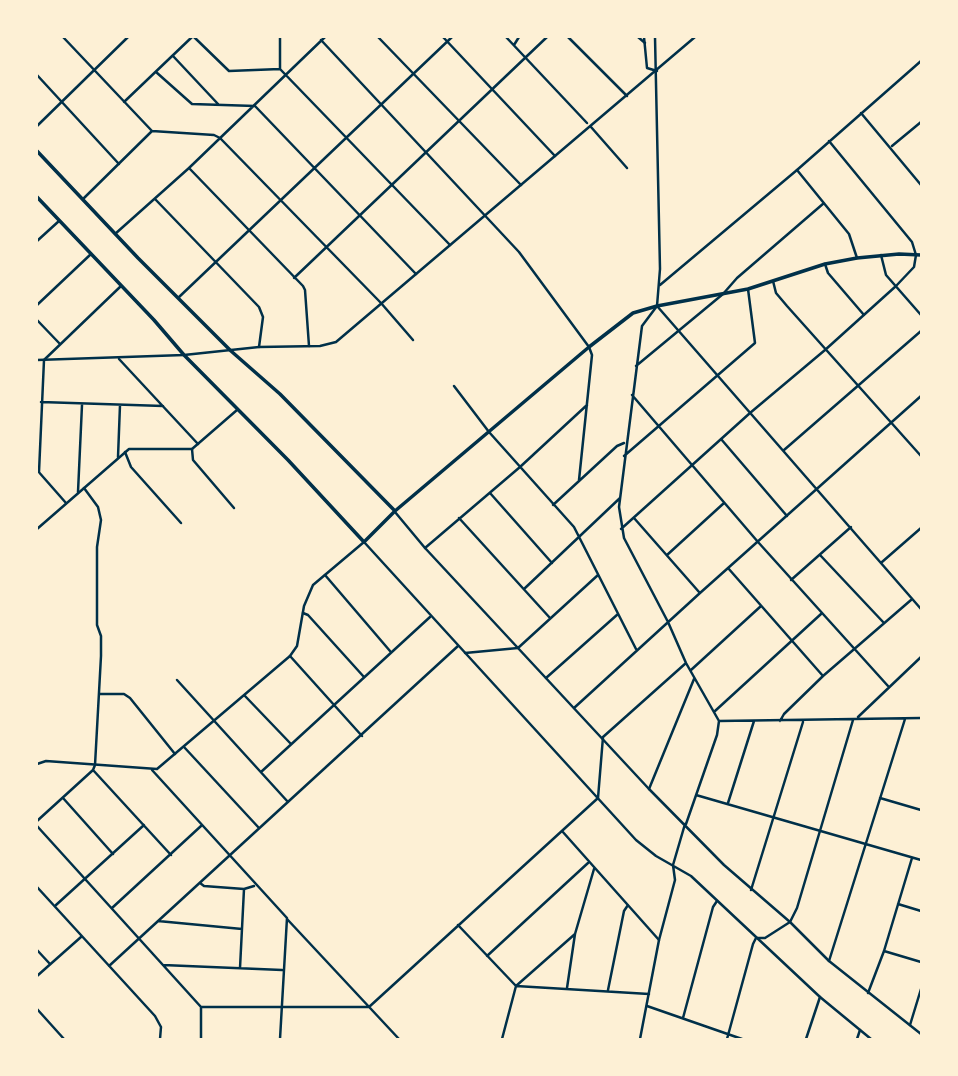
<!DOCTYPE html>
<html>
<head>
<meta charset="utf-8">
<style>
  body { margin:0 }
  #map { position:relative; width:958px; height:1076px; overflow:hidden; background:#fdf0d5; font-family:"Source Serif 4",serif }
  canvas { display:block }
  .frame { position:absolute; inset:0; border:38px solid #fdf0d5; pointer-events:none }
</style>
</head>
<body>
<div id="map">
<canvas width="958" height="1076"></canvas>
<div class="frame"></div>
</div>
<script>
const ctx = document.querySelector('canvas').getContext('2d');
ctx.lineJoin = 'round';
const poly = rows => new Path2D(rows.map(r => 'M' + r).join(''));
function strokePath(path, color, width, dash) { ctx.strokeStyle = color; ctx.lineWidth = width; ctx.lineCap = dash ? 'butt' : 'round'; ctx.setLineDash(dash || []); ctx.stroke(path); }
strokePath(poly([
  [63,37,152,131],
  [194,37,229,71,280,69],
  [280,37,280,69,450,245],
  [378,37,521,185],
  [443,37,555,156],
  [506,37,587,123],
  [568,37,627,96],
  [638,37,645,43],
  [321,40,519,252,589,347,592,355,579,480],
  [514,45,519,37],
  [173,56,218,104],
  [156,72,192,104,255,106,416,274],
  [37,75,119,164],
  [124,102,192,37],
  [861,113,921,185],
  [37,126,128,37],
  [591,127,627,168],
  [892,146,921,122],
  [189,168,303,286,305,290,309,346],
  [797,170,849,234,857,258],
  [83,199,152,131,214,135,220,138,381,303,413,340],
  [155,199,259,307,263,317,259,347],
  [115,234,189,168,325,37],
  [37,241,59,221],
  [881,255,886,275,921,315],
  [825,264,828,273,864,315],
  [294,278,547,37],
  [773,281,776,293,787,306,921,456],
  [178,298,452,37],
  [37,305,91,254],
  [37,320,60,344],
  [119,359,198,444],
  [636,366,723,294,737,278,824,203],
  [454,386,489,432,574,527,636,649],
  [632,395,758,542,888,686],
  [41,402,163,406],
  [721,439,787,516],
  [192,449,193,460,234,508],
  [784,450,921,331],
  [125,452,131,467,181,523],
  [624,456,755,343,748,289],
  [118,457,120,405],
  [37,470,66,503],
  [39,472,44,360,121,286],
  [78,492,82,405],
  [490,493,552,563],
  [553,505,617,446,624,443],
  [459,518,550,618],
  [634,518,699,592],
  [621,529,750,413,825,350,896,286,914,267,916,255,912,242,829,141],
  [425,548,520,467,587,405],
  [667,555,724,503],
  [820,555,884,623],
  [882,562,921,528],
  [728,568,823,676],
  [325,575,390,651],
  [791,580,851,527],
  [524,589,620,498],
  [303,613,308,615,364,677],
  [465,653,518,648,598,575],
  [290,656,362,736],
  [691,670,761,606],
  [546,678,618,614],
  [177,680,288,802],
  [99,694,124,694,130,698,175,754],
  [245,696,291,744],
  [574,708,700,593,921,396],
  [715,711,821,614],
  [858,717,921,657],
  [719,721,921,718],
  [780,721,784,714,823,676,911,600],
  [184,747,259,828],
  [93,770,171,855],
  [152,770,287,918,280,1039],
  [261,772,430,617],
  [649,789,694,679],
  [696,795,921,860],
  [63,798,113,854],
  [880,798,921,810],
  [728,803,754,721],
  [37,821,93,770,95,765,101,656,101,636,97,625,97,547,101,520,98,507,84,488],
  [686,824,717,735,719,721,686,663,668,622,624,538,619,507,642,326,657,306,921,609],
  [37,826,201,1007,201,1039],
  [562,831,659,940],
  [200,883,204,886,244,889,254,886],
  [37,887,155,1016,161,1027,160,1039],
  [751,890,803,722],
  [898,904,921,911],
  [56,905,144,825],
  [112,908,201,826],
  [287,919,399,1039],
  [158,921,242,929],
  [458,925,516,986,649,994],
  [37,950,50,964],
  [884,951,921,962],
  [487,956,588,863],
  [829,961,905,719],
  [163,965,282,970],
  [109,966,458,646],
  [240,968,244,889],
  [37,976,81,937],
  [567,988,575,934,594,869],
  [608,990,624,911,628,905],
  [868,993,884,951,912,858],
  [647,1006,742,1039],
  [201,1007,369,1007,598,798,603,737,686,663],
  [37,1009,64,1039],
  [683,1018,713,907,717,901],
  [910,1025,921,989],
  [502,1039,516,986,575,934],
  [727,1039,753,944,756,938,765,938,790,922,797,908,853,720],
  [806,1039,820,997],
  [857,1039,860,1030]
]), '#003049', 2.5);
strokePath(poly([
  [644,37,647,68,657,71],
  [655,37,660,269,657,306],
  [660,285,797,170,921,61],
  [37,360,184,355,259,347,320,346,336,342,695,37],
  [395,512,425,548,649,789,724,865,790,922,829,961,921,1034],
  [37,529,129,449,192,449,237,410],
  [37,764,46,761,157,769,290,656,297,646,304,606,313,585,364,542,636,840,656,856,691,876,820,997,871,1039],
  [640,1039,659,940,675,880,673,865,685,824]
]), '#003049', 2.5);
strokePath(poly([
  [37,151,138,258,231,351,280,394,395,511],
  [37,197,154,320,184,355,288,460,364,542,395,511,589,347,633,313,657,306,748,289,825,264,857,258,899,254,921,255]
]), '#003049', 3.5);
</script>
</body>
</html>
